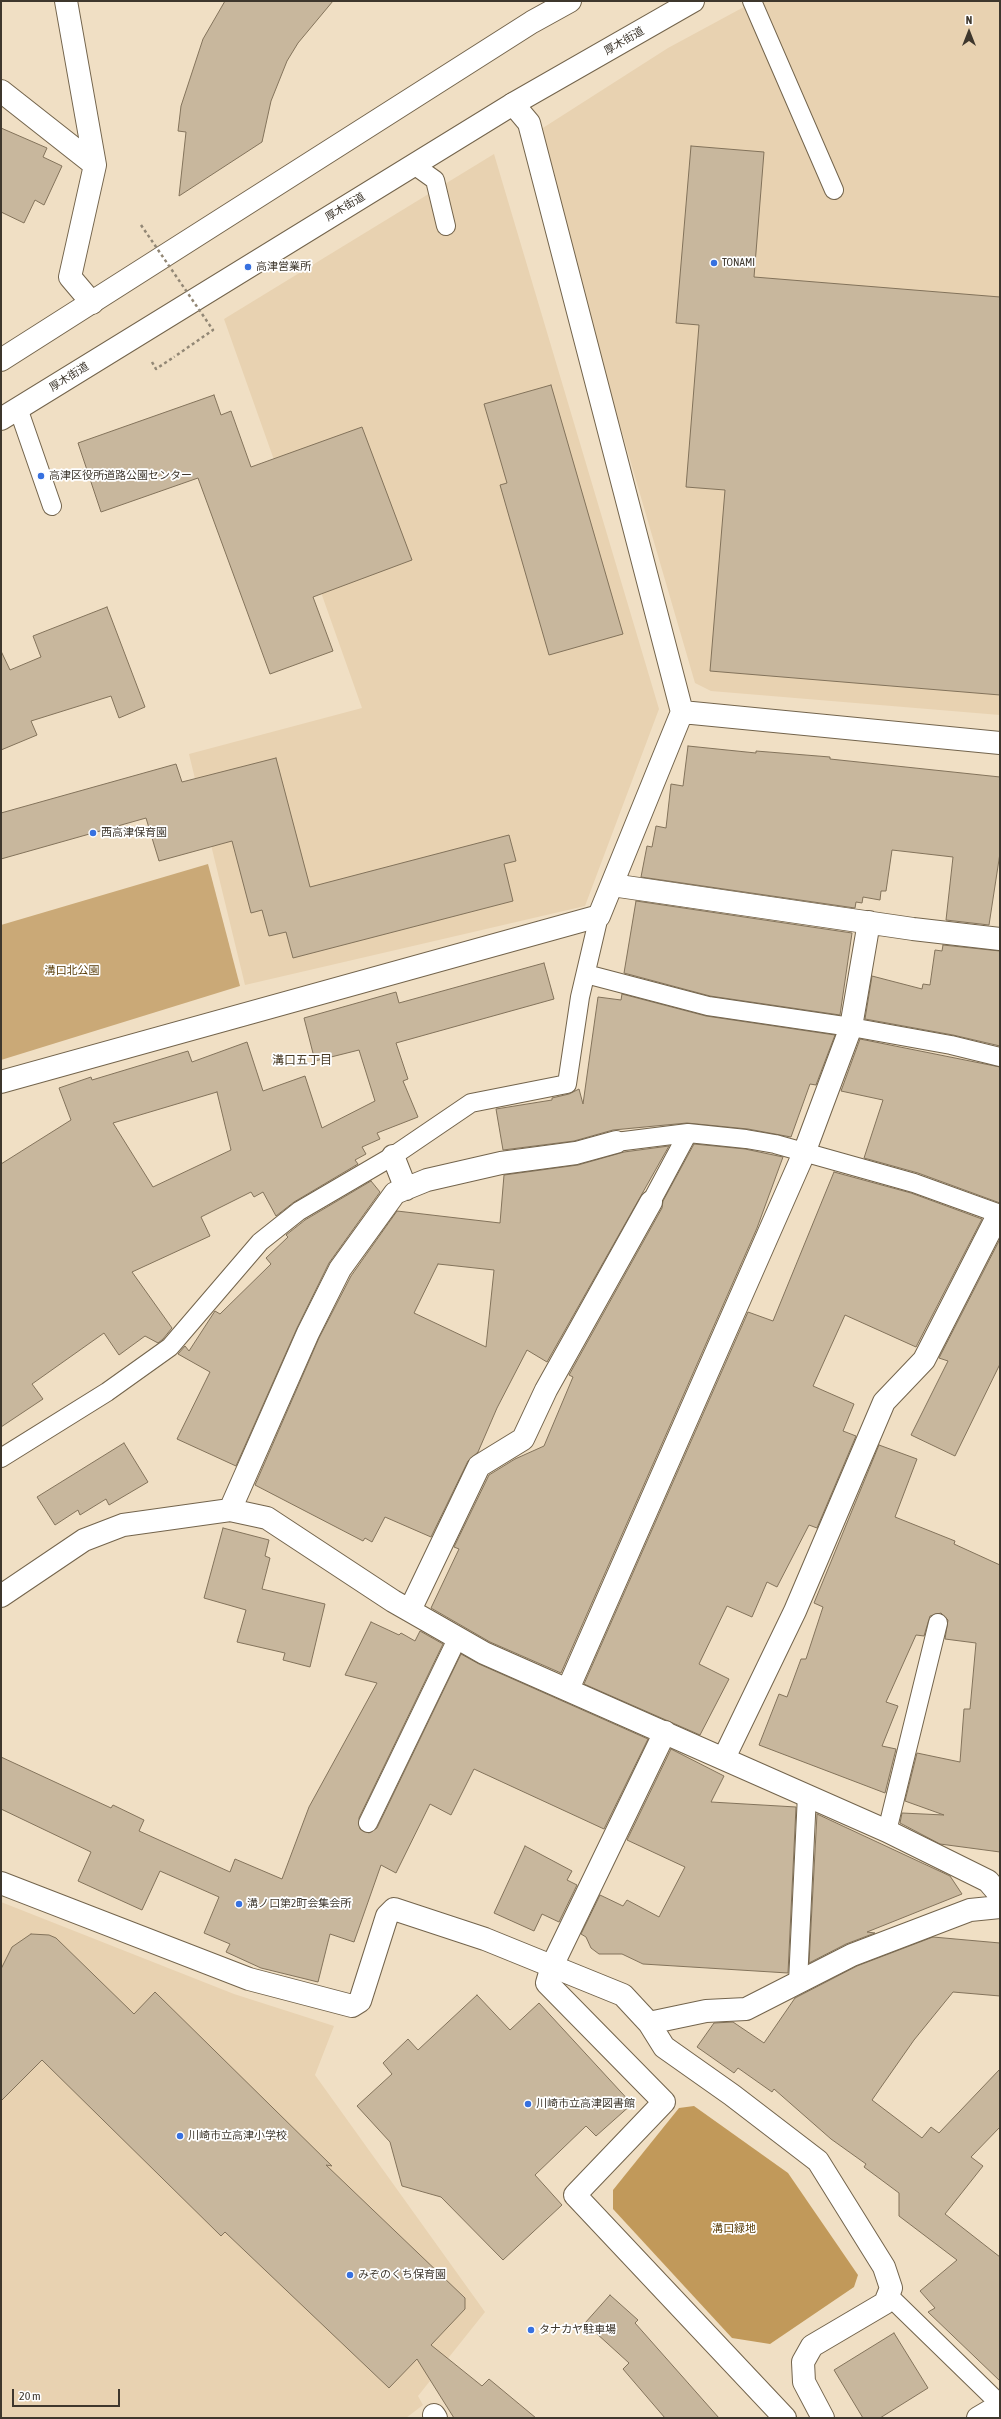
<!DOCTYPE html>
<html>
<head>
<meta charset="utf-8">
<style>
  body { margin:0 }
  #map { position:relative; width:1001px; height:2419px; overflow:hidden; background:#f0dfc4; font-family:"Asap Condensed",sans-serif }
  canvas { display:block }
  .frame { position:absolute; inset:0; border:2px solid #3e372d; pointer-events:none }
  .north { position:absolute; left:949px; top:12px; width:40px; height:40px; -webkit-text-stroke:3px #fff; paint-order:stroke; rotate:0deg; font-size:11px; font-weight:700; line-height:16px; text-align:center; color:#3e372d }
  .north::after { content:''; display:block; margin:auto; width:14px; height:18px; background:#3e372d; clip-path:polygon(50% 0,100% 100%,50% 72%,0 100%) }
  .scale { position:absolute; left:12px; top:2389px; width:108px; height:18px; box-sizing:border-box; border:2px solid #3e372d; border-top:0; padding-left:5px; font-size:12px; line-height:14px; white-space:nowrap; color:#3e372d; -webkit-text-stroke:3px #fff; paint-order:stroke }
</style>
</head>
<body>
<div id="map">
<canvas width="1001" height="2419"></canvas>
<div class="frame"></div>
<div class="north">N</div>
<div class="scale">20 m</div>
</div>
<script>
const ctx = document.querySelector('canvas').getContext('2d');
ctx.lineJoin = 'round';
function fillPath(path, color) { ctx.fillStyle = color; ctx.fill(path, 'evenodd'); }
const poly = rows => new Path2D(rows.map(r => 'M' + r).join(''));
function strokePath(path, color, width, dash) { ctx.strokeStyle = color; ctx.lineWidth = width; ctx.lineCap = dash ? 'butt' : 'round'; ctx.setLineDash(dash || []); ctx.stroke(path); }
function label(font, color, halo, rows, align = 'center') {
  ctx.font = font + ' "Asap Condensed","Noto Sans JP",sans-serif'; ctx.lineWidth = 3.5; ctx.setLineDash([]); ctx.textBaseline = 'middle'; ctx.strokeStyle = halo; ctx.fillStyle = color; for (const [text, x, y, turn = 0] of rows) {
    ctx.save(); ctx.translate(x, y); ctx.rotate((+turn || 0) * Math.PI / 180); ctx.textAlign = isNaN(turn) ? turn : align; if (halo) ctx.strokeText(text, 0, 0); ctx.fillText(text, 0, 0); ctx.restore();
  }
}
fillPath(poly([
  [755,1,1000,1,1000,715,711,691,695,683,535,133,668,48],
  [494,154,659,709,585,906,245,985,189,754,362,708,224,319],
  [1,1902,234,1994,334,2026,315,2075,485,2312,418,2396,423,2405,406,2418,1,2418]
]), '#e8d2b1');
fillPath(poly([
  [208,864,240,986,1,1060,1,925]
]), '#caa977');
fillPath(poly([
  [694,2106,788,2173,858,2275,854,2287,770,2344,732,2338,613,2209,613,2190,679,2108]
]), '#c1995a');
const building = poly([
  [225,1,333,1,298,43,287,61,271,101,262,142,179,196,186,132,178,131,181,106,203,39,225,1],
  [1,128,47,148,43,157,62,166,44,205,35,200,24,223,1,212,1,128],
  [691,146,764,152,754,277,1000,297,1000,695,710,671,725,490,686,487,699,325,676,323,691,146],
  [551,385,623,634,549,655,500,485,507,483,484,404,551,385],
  [214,395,221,415,231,411,251,467,362,427,412,560,313,597,333,651,270,674,198,478,101,512,78,443,214,395],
  [107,607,145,707,119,718,111,696,31,721,37,735,1,750,1,651,10,670,41,657,33,636,107,607],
  [688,746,756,753,756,751,830,757,830,759,1000,777,1000,853,989,925,946,920,953,857,892,850,886,891,881,891,880,900,863,897,862,903,856,902,855,908,641,877,647,846,652,847,656,826,666,828,671,784,683,786,688,746],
  [276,758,310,887,509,835,516,861,504,864,513,901,293,958,286,932,269,936,262,910,251,913,232,841,159,861,146,818,1,859,1,813,176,764,182,782,276,758],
  [636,901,852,933,840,1015,710,996,624,973,636,901],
  [943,945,1000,951,1000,1046,953,1035,865,1019,872,976,922,989,923,984,930,985,935,950,942,951,943,945],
  [544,963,554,999,396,1043,408,1079,403,1081,418,1117,377,1133,380,1139,362,1147,366,1154,355,1160,358,1164,294,1202,276,1216,263,1192,254,1197,251,1192,201,1217,210,1236,132,1272,172,1328,163,1339,158,1343,145,1336,119,1355,104,1333,32,1384,43,1399,1,1427,1,1164,71,1120,59,1088,91,1077,92,1080,188,1051,192,1062,247,1042,263,1091,305,1076,322,1128,375,1101,359,1050,315,1061,304,1018,396,992,399,1003,544,963],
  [217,1092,231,1150,153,1187,113,1123,217,1092],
  [622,994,706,1016,835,1035,816,1085,810,1084,791,1137,748,1129,687,1123,613,1130,574,1141,503,1150,496,1109,552,1100,552,1098,569,1094,579,1089,583,1104,598,997,621,1000,622,994],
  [860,1039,1000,1067,1000,1203,918,1173,864,1158,883,1100,841,1091,860,1039],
  [694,1144,745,1149,783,1157,757,1228,561,1673,490,1642,431,1608,459,1549,454,1547,489,1475,515,1459,544,1446,573,1377,569,1375,662,1208,663,1201,694,1144],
  [669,1146,547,1362,527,1350,497,1408,478,1452,468,1461,431,1537,385,1517,372,1542,365,1538,363,1541,255,1485,319,1338,351,1276,397,1211,500,1223,504,1175,578,1165,624,1152,669,1146],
  [438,1264,494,1270,486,1347,414,1313,438,1264],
  [834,1172,911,1193,982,1219,916,1347,845,1315,813,1386,854,1404,843,1431,856,1436,817,1528,809,1525,777,1587,767,1582,752,1617,727,1606,699,1664,729,1679,700,1735,584,1684,748,1312,773,1321,834,1172],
  [371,1181,380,1192,329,1263,297,1328,236,1466,177,1439,210,1372,178,1354,185,1346,189,1351,215,1311,220,1314,271,1264,266,1258,288,1237,286,1235,305,1220,371,1181],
  [1000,1239,1000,1364,955,1456,911,1435,948,1361,939,1358,1000,1239],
  [124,1443,148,1482,109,1505,106,1499,80,1515,78,1510,55,1525,37,1497,124,1443],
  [879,1445,917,1459,895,1517,955,1541,954,1544,1000,1565,1000,1852,940,1844,900,1823,902,1813,944,1815,905,1801,917,1753,960,1762,964,1709,970,1709,976,1643,945,1639,948,1620,941,1613,930,1616,924,1636,916,1635,886,1702,898,1706,882,1746,896,1749,885,1793,759,1745,779,1694,787,1697,801,1659,806,1659,823,1607,814,1603,879,1445],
  [223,1528,269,1540,265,1556,270,1558,262,1589,325,1604,310,1667,283,1660,285,1653,237,1642,246,1610,204,1598,223,1528],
  [371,1622,399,1635,401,1633,415,1641,420,1631,443,1644,359,1818,360,1829,369,1833,377,1828,461,1654,479,1664,648,1739,604,1829,474,1769,451,1815,430,1804,396,1873,381,1865,354,1942,330,1934,318,1982,261,1968,226,1952,230,1944,204,1933,219,1897,160,1871,142,1910,78,1881,91,1852,1,1809,1,1757,111,1808,113,1805,144,1820,139,1831,230,1872,235,1859,282,1879,309,1807,377,1683,345,1675,371,1622],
  [671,1749,724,1776,711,1802,796,1807,788,1973,643,1964,622,1954,599,1954,591,1948,586,1937,581,1934,600,1895,623,1906,627,1900,659,1917,685,1867,627,1840,671,1749],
  [817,1814,950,1876,962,1894,867,1932,875,1933,846,1944,809,1963,817,1814],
  [525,1846,572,1871,567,1880,577,1885,559,1922,542,1914,534,1931,494,1913,525,1846],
  [31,1934,49,1935,56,1938,134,2014,155,1992,332,2166,326,2165,465,2298,465,2309,431,2345,482,2386,489,2379,536,2418,454,2418,417,2359,389,2388,225,2232,221,2236,42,2060,1,2101,1,1969,12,1947,31,1934],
  [933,1937,1000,1943,1000,1996,953,1992,914,2040,872,2100,922,2138,931,2127,939,2133,1000,2069,1000,2127,971,2157,983,2166,945,2214,1000,2257,1000,2381,928,2312,935,2308,920,2291,957,2260,899,2216,899,2193,864,2167,866,2164,831,2139,774,2089,772,2092,738,2068,734,2073,697,2047,714,2023,733,2022,764,2043,795,1998,857,1966,933,1937],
  [477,1995,510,2030,539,2003,632,2104,596,2136,586,2126,535,2175,562,2205,503,2260,441,2197,402,2186,390,2142,357,2106,392,2074,383,2063,408,2039,418,2050,477,1995],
  [610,2295,638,2320,635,2323,719,2418,665,2418,623,2369,629,2363,585,2323,610,2295],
  [894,2333,928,2388,880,2418,863,2418,834,2370,894,2333]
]);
fillPath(building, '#c8b79d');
strokePath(building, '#83735b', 1);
const service = poly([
  [752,1,834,190],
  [414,165,435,180,446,226],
  [18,408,52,506],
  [586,974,708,1006,851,1027,951,1045,1000,1057],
  [616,1142,688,1133,746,1139,775,1144,914,1183,1000,1214],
  [651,1202,688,1133],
  [1,1458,107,1392,170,1347,260,1242,299,1211,393,1156,471,1103,567,1084,580,997,599,916],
  [368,1823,458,1637],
  [887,1831,938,1623],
  [798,1982,807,1795],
  [888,2295,1000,2404]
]);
const pedestrian = poly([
  [552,1966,547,1983,664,2102,575,2195,785,2418]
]);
const minor = poly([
  [66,1,95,165,70,277,92,303],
  [1,91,95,165],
  [682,712,1000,743],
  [612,885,913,929,1000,939],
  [1,1082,599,916,682,712,529,123,513,104],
  [393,1156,406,1189],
  [230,1510,308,1333,340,1269,395,1193,427,1180,501,1163,576,1153,616,1142],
  [1,1596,84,1540,123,1525,230,1510,267,1518,393,1601,484,1653,887,1831,988,1881,1000,1895],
  [410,1610,479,1466,523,1439,546,1390,651,1202],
  [568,1689,804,1153,851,1027,869,922],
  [724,1758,795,1611,884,1402,924,1360,994,1223,1000,1218],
  [1,1883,249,1979,352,2006,360,2001,387,1916,394,1909,485,1939,623,1995,649,2023,664,2047,732,2095,818,2161,884,2267,891,2288,885,2303,812,2346,803,2362,804,2382,823,2418],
  [552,1966,665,1732],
  [649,2023,706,2011,746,2009,852,1955,970,1910,1000,1907],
  [434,2415,436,2418]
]);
const tertiary = poly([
  [978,2418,1000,2405]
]);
const trunk = poly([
  [1,360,532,22,570,1],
  [1,419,513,104,693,1]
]);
strokePath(service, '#73644c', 20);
strokePath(pedestrian, '#73644c', 24);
strokePath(minor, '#73644c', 24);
strokePath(tertiary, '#73644c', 24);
strokePath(trunk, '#73644c', 24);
strokePath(poly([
  [152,362,156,369,174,357]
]), '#928775', 2.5, [3, 3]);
strokePath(service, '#fff', 18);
strokePath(pedestrian, '#fff', 22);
strokePath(minor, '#fff', 22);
strokePath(tertiary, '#fff', 22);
strokePath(trunk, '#fff', 22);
strokePath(poly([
  [141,225,213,330,174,357]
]), '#928775', 2.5, [3, 3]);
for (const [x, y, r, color] of [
  [714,263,4,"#3771e0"],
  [248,267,4,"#3771e0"],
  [41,476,4,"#3771e0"],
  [93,833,4,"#3771e0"],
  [239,1904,4,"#3771e0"],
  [528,2104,4,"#3771e0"],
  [180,2136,4,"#3771e0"],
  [350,2275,4,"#3771e0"],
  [531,2330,4,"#3771e0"]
]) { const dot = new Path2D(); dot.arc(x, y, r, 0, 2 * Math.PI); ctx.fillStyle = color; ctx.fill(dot); strokePath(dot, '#fff', 1.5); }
label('11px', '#3e372d', '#fff', [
  ["厚木街道",624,41,-30],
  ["厚木街道",345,207,-31],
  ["厚木街道",69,377,-32]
]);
label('11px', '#3e372d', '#fff', [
  ["TONAMI",722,263],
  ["高津営業所",256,267],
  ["高津区役所道路公園センター",49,476],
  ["西高津保育園",101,833],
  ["溝ノ口第2町会集会所",247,1904],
  ["川崎市立高津図書館",536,2104],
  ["川崎市立高津小学校",188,2136],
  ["みぞのくち保育園",358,2275],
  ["タナカヤ駐車場",539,2330]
], 'left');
label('11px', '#5a3e0a', '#fff', [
  ["溝口北公園",72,971],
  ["溝口緑地",734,2229]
]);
label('12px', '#483a24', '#fff', [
  ["溝口五丁目",302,1060]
]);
</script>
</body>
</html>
